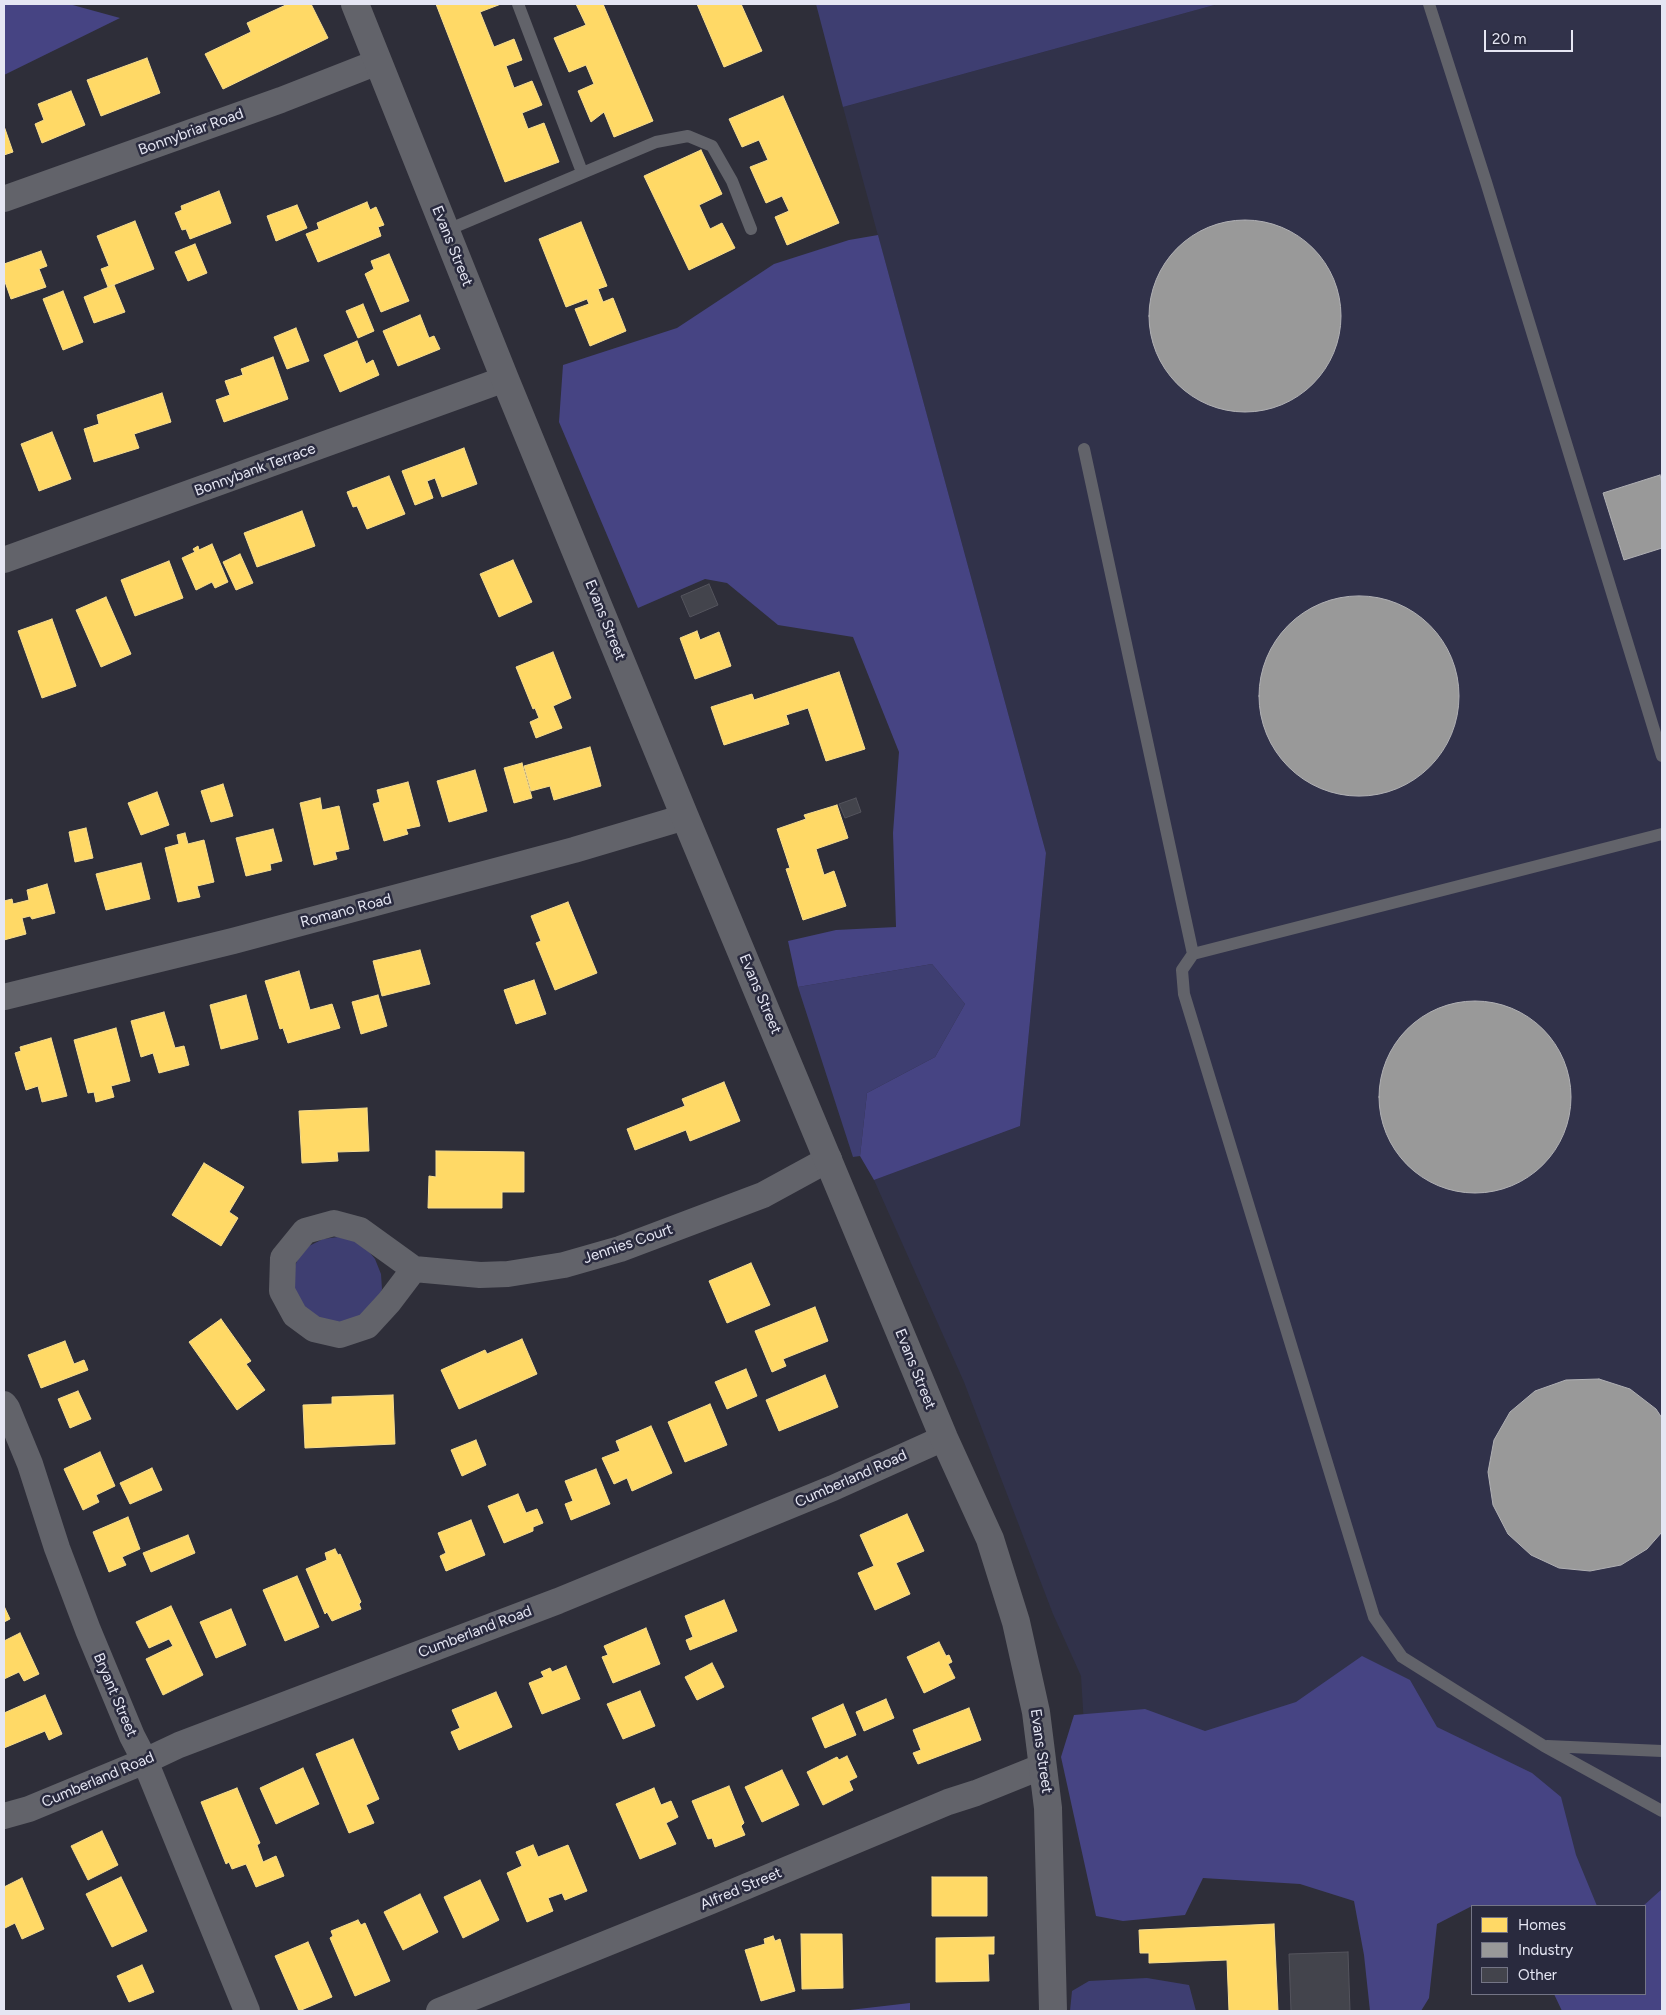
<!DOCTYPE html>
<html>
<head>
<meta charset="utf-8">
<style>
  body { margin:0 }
  #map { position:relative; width:1666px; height:2015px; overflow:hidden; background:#2e2e39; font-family:Figtree,sans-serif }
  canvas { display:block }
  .frame { position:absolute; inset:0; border:5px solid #e5e6f3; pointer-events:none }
  .legend { position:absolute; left:1471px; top:1905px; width:175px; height:90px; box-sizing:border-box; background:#292a3e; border:1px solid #747586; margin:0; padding:6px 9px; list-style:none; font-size:15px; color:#e5e6f3 }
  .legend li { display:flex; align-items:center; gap:10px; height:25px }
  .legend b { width:25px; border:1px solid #747586 }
  .scale { position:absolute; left:1484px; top:30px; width:89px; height:22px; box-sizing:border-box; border:2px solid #e5e6f3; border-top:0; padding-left:6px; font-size:15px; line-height:18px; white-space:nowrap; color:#e5e6f3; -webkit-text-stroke:4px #292a3e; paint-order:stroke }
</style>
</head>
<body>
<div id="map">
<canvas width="1666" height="2015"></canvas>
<div class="frame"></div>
<ul class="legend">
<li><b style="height:14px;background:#ffd966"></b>Homes</li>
<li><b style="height:14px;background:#999"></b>Industry</li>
<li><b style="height:14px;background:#43444c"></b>Other</li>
</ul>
<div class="scale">20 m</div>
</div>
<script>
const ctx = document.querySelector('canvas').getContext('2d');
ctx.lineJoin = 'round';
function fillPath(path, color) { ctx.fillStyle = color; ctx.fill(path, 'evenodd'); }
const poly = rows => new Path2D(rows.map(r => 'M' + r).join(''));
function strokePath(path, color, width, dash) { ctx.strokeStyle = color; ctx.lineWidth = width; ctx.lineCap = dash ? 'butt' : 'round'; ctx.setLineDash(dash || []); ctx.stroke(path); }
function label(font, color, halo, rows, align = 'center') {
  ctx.font = font + ' Figtree,sans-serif'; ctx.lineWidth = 5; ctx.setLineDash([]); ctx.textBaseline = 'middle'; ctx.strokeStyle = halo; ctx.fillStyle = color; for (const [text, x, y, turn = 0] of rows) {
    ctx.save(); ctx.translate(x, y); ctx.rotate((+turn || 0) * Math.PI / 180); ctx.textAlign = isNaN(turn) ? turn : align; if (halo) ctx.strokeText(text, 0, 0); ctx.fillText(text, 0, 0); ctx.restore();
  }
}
fillPath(poly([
  [1218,4,1662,4,1662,1941,1645,1906,1585,1906,1089,1808,1081,1676,1053,1614,964,1382,874,1180,1020,1126,1046,853,843,107]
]), '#31324a');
fillPath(poly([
  [816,4,1218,4,843,107],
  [932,964,965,1004,935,1057,867,1093,860,1156,853,1157,798,987],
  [338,1237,353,1240,366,1248,375,1259,381,1274,382,1289,377,1303,368,1315,327,1327,294,1299,293,1270,299,1257,309,1246,323,1239],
  [1147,1978,1189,1985,1196,2011,1070,2011,1072,1991,1089,1981]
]), '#3e3e71');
fillPath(poly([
  [4,4,69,4,120,18,4,75],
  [878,235,1046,853,1020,1126,874,1180,860,1156,867,1093,935,1057,965,1004,932,964,798,987,788,941,836,930,896,927,893,833,899,752,853,637,778,625,727,583,705,579,638,608,559,422,563,365,677,328,774,264,849,240],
  [1362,1656,1410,1680,1437,1727,1532,1773,1561,1797,1576,1855,1597,1906,1472,1906,1437,1924,1429,1998,1421,2011,1370,2011,1364,1955,1354,1901,1300,1884,1203,1878,1185,1915,1123,1921,1096,1916,1061,1757,1074,1715,1145,1709,1205,1731,1296,1702],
  [1662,1889,1662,2011,1562,2011,1554,1994,1645,1994,1645,1906,1643,1906],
  [910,2003,910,2011,841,2011]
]), '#464483');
const homes = poly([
  [288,4,311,4,328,38,223,89,205,54,251,32,247,23,288,4],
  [436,4,501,4,480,12,494,47,514,39,522,60,506,66,514,88,532,81,542,105,522,113,528,129,544,123,559,162,505,182,436,4],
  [576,4,603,4,653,121,614,137,604,112,591,122,578,91,594,84,586,65,569,72,554,38,586,25,576,4],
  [697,4,741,4,762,51,724,67,697,4],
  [147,58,160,93,101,116,87,80,147,58],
  [71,91,85,125,42,143,35,124,44,120,38,104,71,91],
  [783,96,839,223,787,245,775,217,789,211,782,196,766,203,750,167,768,160,759,140,742,147,729,119,783,96],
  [4,126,13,152,4,155,4,126],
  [701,150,722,194,699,205,710,229,722,223,735,248,689,270,644,176,701,150],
  [219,191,231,223,190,239,186,229,182,230,175,213,182,210,181,206,219,191],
  [367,202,370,210,376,207,384,225,378,227,381,236,318,262,306,234,319,229,317,223,367,202],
  [297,205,307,228,276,241,267,216,297,205],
  [135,221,154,269,108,287,101,269,109,266,97,236,135,221],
  [581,222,607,286,598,289,603,302,613,298,626,331,590,346,575,309,589,304,587,299,566,307,539,239,581,222],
  [195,244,207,273,188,281,175,252,195,244],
  [41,251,47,266,39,269,46,287,11,299,4,279,4,264,41,251],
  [389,254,409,301,381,312,365,274,374,269,371,261,389,254],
  [114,285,125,312,94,323,84,297,114,285],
  [63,291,83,342,63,350,43,299,63,291],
  [363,304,374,331,358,338,346,311,363,304],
  [420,315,429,338,434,336,440,349,398,366,383,331,420,315],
  [296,328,309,361,287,369,274,337,296,328],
  [357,341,366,364,373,360,379,375,340,392,324,355,357,341],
  [273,357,288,399,224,422,216,400,230,395,225,381,243,375,241,369,273,357],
  [162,393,171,422,134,434,139,448,94,462,84,429,99,424,97,415,162,393],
  [52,432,71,479,39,491,21,444,52,432],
  [464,448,477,484,442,497,435,478,427,481,433,498,415,505,402,471,464,448],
  [389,476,405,514,367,529,357,506,353,507,347,492,389,476],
  [302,511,315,546,257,567,244,533,302,511],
  [212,544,228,582,215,588,212,582,196,590,182,558,195,552,193,549,198,546,199,550,212,544],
  [240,554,253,583,236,590,223,562,240,554],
  [513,560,532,602,499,617,480,574,513,560],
  [169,561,183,598,135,616,121,580,169,561],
  [106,597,131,654,101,667,76,610,106,597],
  [52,619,76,686,42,698,18,631,52,619],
  [697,631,700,640,719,632,731,666,695,679,680,638,697,631],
  [553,652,571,698,553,706,562,728,536,738,530,722,539,718,535,708,533,709,516,667,553,652],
  [839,672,865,749,826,761,808,708,786,715,789,724,724,745,711,707,752,694,754,700,839,672],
  [590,747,601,786,554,800,550,786,531,791,524,766,590,747],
  [522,763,532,798,514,803,504,768,522,763],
  [475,770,487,811,449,822,437,781,475,770],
  [408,782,420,826,406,829,408,834,384,841,373,804,380,802,377,790,408,782],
  [223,784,233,816,211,822,201,791,223,784],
  [157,792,169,825,141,835,128,803,157,792],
  [320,798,322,810,339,806,349,849,335,852,337,859,314,865,300,803,320,798],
  [837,805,848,838,816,849,824,875,834,871,846,906,803,920,786,869,790,868,777,829,806,819,804,815,837,805],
  [86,828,93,858,75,862,69,832,86,828],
  [273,829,282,861,270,864,271,870,246,876,236,838,273,829],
  [185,833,188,844,204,840,214,882,197,886,200,897,178,902,165,848,179,844,177,835,185,833],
  [141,863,150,899,106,910,96,874,141,863],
  [47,884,55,913,32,919,30,916,22,918,26,934,4,940,4,901,12,899,13,904,29,900,27,890,47,884],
  [568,902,597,973,555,990,536,943,541,941,531,916,568,902],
  [420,950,430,984,382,996,373,961,420,950],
  [299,971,310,1010,332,1004,340,1028,288,1043,283,1028,280,1029,265,981,299,971],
  [534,980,546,1014,516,1024,504,990,534,980],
  [246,995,258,1039,221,1049,210,1005,246,995],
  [378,995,387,1026,361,1034,352,1002,378,995],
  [164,1012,175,1048,184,1046,189,1065,159,1073,153,1053,141,1057,131,1021,164,1012],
  [116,1028,130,1081,111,1086,114,1097,96,1102,94,1092,88,1093,74,1040,116,1028],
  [51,1038,67,1096,42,1102,38,1086,26,1090,15,1053,21,1051,20,1047,51,1038],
  [724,1082,740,1121,690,1141,686,1130,635,1150,627,1129,685,1106,682,1099,724,1082],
  [367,1108,369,1151,337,1152,338,1161,302,1163,299,1111,367,1108],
  [436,1151,524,1152,524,1192,502,1192,502,1208,428,1208,429,1176,436,1177,436,1151],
  [204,1163,244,1187,229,1212,238,1218,221,1246,172,1215,204,1163],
  [751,1263,770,1305,727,1323,709,1281,751,1263],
  [815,1307,828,1341,783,1359,786,1366,772,1372,755,1331,815,1307],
  [221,1319,251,1361,246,1364,265,1390,237,1410,189,1342,221,1319],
  [522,1339,537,1374,459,1409,441,1370,485,1350,487,1354,522,1339],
  [65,1341,74,1364,84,1360,88,1370,41,1388,28,1355,65,1341],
  [746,1369,757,1396,727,1409,715,1382,746,1369],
  [825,1375,838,1407,779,1431,766,1400,825,1375],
  [78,1391,91,1419,70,1428,58,1399,78,1391],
  [393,1395,395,1444,305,1448,303,1405,332,1404,332,1397,393,1395],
  [710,1404,727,1445,685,1462,668,1422,710,1404],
  [651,1426,672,1473,632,1491,627,1478,614,1484,602,1458,620,1451,616,1441,651,1426],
  [476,1440,486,1465,462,1476,451,1450,476,1440],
  [100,1452,115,1486,96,1495,99,1502,83,1510,64,1469,100,1452],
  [152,1468,162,1490,130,1504,120,1483,152,1468],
  [596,1469,610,1504,571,1520,565,1504,573,1501,565,1481,596,1469],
  [518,1494,526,1513,537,1509,543,1523,533,1527,533,1531,504,1543,488,1506,518,1494],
  [907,1514,924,1551,896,1563,910,1594,875,1610,858,1573,874,1566,860,1535,907,1514],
  [128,1517,140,1549,122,1557,126,1565,109,1572,93,1532,128,1517],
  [471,1520,485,1555,446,1571,440,1556,446,1553,438,1533,471,1520],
  [188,1535,195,1553,151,1572,143,1553,188,1535],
  [335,1549,338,1555,340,1554,361,1602,359,1604,361,1609,332,1621,327,1612,325,1614,306,1569,327,1560,325,1553,335,1549],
  [297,1576,319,1627,285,1641,263,1590,297,1576],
  [724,1600,737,1631,690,1650,686,1640,693,1637,685,1616,724,1600],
  [4,1606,10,1619,4,1622,4,1606],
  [171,1606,203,1675,163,1695,146,1659,173,1646,169,1639,149,1648,136,1622,171,1606],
  [231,1609,246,1645,216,1658,200,1622,231,1609],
  [646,1628,660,1664,613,1683,602,1657,608,1655,604,1646,646,1628],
  [20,1633,39,1674,24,1681,19,1672,4,1679,4,1641,20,1633],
  [939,1642,946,1656,949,1655,952,1662,948,1664,955,1678,924,1693,907,1657,939,1642],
  [712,1663,724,1687,697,1700,685,1677,712,1663],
  [566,1666,580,1699,542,1714,529,1683,544,1677,541,1672,550,1668,552,1672,566,1666],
  [640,1691,655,1726,623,1739,607,1704,640,1691],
  [496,1692,512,1727,459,1750,451,1732,460,1728,452,1710,496,1692],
  [45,1695,62,1734,49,1740,45,1731,4,1748,4,1713,45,1695],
  [886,1699,894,1718,864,1731,856,1712,886,1699],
  [843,1704,856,1735,825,1748,812,1718,843,1704],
  [969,1708,981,1740,918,1764,913,1753,921,1750,913,1730,969,1708],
  [353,1739,379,1799,366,1805,374,1823,349,1833,316,1754,353,1739],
  [847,1756,857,1777,849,1781,853,1790,823,1805,807,1772,837,1757,839,1760,847,1756],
  [303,1768,319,1804,276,1824,260,1788,303,1768],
  [782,1770,799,1805,762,1822,745,1787,782,1770],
  [729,1786,744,1823,741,1826,745,1835,715,1847,712,1838,708,1839,692,1801,729,1786],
  [237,1788,260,1843,257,1845,263,1862,276,1856,284,1876,256,1887,246,1864,232,1869,229,1862,226,1864,201,1802,237,1788],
  [654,1788,661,1805,671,1801,678,1817,666,1823,676,1844,640,1859,616,1804,654,1788],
  [102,1831,118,1865,88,1880,71,1846,102,1831],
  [533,1845,538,1857,568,1845,587,1891,565,1900,562,1893,548,1898,553,1911,527,1922,507,1873,522,1866,516,1852,533,1845],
  [121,1877,147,1931,112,1947,86,1894,121,1877],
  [932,1877,987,1877,987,1916,932,1916,932,1877],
  [22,1878,44,1929,22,1939,15,1923,5,1928,4,1926,4,1887,22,1878],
  [480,1880,499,1920,463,1938,444,1897,480,1880],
  [420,1894,438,1932,403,1950,384,1912,420,1894],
  [358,1920,361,1925,365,1923,390,1981,355,1996,330,1938,333,1936,331,1931,358,1920],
  [1274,1924,1278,2011,1229,2011,1227,1960,1149,1963,1149,1953,1140,1953,1139,1930,1274,1924],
  [801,1934,842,1934,843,1988,802,1989,801,1934],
  [773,1936,775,1941,780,1939,795,1991,761,2001,745,1950,765,1944,764,1939,773,1936],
  [994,1937,994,1954,988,1954,989,1981,936,1982,936,1938,994,1937],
  [308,1942,332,1997,299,2011,275,1956,308,1942],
  [142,1965,154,1992,129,2002,117,1976,142,1965]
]);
fillPath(homes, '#ffd966');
strokePath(homes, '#f7dd90', 1);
const industry = poly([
  '1149 316a96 96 0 1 1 192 0a96 96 0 1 1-192 0Z',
  [1660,475,1662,483,1662,548,1624,560,1603,493,1660,475],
  '1259 696a100 100 0 1 1 200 0a100 100 0 1 1-200 0Z',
  '1379 1097a96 96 0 1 1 192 0a96 96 0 1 1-192 0Z',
  [1599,1379,1630,1389,1656,1409,1662,1418,1662,1532,1647,1549,1621,1565,1590,1571,1559,1568,1531,1555,1508,1534,1493,1505,1488,1472,1494,1440,1510,1412,1535,1391,1566,1380,1599,1379]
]);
fillPath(industry, '#999');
strokePath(industry, '#b0b0b4', 1);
const building = poly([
  [709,584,718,605,690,617,681,596,709,584],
  [856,798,861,812,845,818,839,804,856,798],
  [1348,1952,1350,2011,1291,2011,1289,1954,1348,1952]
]);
fillPath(building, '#43444c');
strokePath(building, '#54545d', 1);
strokePath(poly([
  [518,4,582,172],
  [1429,4,1486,182,1662,756],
  [445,231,656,142,688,136,712,146,732,181,751,229],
  [1084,449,1193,954],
  [1662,834,1193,954,1182,970,1184,994,1374,1617,1402,1657,1544,1746,1662,1811],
  [1547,1746,1662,1751]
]), '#62636a', 12);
strokePath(poly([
  [4,199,281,100,378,62],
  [4,560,505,379],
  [4,997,233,941,574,850,685,817],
  [414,1269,389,1302,367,1326,340,1335,314,1329,295,1315,282,1291,283,1258,305,1231,334,1223,360,1230,414,1269,480,1275,508,1274,564,1265,620,1249,763,1195,829,1159],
  [4,1404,7,1408,30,1464,57,1548,88,1630,132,1736,145,1761,247,2011],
  [4,1816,29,1809,145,1761,179,1745,558,1601,833,1488,944,1438],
  [439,2011,709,1902,948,1802,976,1793,1043,1766]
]), '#62636a', 26);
strokePath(poly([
  [355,4,505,379,685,817,944,1438,990,1539,1016,1622,1036,1712,1048,1808,1053,2011]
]), '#62636a', 28);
label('15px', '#e5e6f3', '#292a3e', [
  ["Bonnybriar Road",191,132,-20],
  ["Evans Street",452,246,68],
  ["Bonnybank Terrace",255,470,-20],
  ["Evans Street",605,620,68],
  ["Romano Road",346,911,-15],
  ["Evans Street",760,994,67],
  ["Jennies Court",628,1244,-19],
  ["Evans Street",915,1369,68],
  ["Cumberland Road",851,1479,-24],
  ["Cumberland Road",475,1632,-21],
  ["Bryant Street",115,1695,67],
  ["Evans Street",1041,1751,82],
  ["Cumberland Road",98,1780,-23],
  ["Alfred Street",741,1889,-23]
]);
</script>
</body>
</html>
